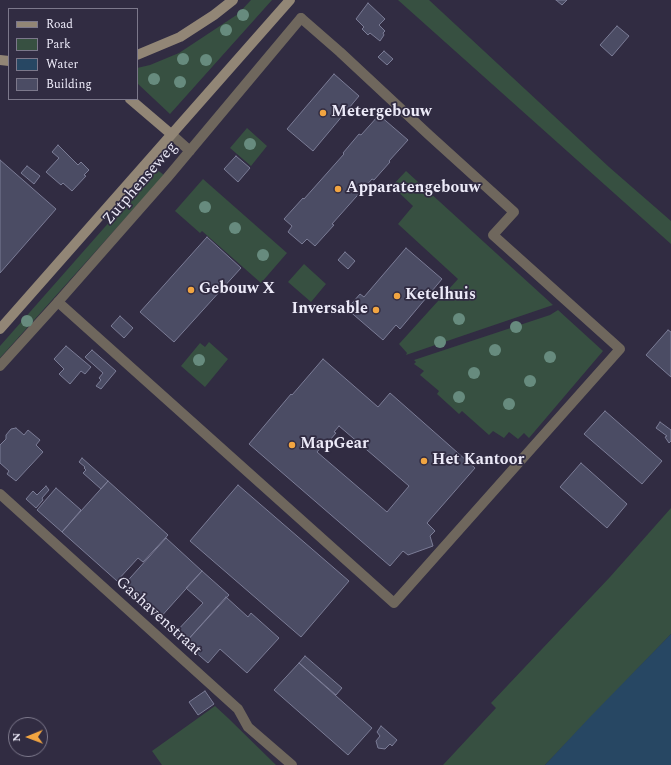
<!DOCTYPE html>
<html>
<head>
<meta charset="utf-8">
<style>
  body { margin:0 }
  #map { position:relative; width:671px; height:765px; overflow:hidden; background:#312c42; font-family:Spectral,serif }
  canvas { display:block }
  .legend { position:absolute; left:8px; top:8px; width:130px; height:92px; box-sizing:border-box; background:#312c42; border:1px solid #7c788b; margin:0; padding:5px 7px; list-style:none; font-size:12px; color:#eceaf8 }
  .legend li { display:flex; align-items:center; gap:8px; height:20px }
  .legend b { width:20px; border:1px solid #7c788b }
  .north { position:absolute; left:8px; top:717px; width:40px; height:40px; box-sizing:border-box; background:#312c42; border:1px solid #7c788b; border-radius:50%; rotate:269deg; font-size:11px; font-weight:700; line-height:16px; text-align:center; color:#eceaf8 }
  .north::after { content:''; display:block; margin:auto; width:14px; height:18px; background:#f2a541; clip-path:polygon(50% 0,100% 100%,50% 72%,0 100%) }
</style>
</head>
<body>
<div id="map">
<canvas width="671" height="765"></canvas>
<ul class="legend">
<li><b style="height:5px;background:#928676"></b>Road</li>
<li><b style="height:11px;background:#375041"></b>Park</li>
<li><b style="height:11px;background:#274763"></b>Water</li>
<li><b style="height:11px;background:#4b4c64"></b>Building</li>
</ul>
<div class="north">N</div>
</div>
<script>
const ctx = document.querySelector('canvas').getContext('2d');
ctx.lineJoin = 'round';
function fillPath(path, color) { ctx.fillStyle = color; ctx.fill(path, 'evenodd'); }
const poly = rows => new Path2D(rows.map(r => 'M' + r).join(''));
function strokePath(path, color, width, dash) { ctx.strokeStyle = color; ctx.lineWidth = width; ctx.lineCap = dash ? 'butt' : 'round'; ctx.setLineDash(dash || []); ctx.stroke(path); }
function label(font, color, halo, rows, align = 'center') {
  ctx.font = font + ' Spectral,serif'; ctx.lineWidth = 3.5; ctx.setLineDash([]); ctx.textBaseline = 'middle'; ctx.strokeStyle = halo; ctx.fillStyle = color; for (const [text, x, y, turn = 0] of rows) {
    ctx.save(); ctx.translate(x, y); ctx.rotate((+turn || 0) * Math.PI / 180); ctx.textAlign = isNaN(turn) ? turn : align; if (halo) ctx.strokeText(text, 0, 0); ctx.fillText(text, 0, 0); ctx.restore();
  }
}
fillPath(poly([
  [251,0,272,0,170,114,137,83,137,68,150,65,179,53,238,14],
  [398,0,429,0,609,167,671,221,671,244],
  [247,128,267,146,251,166,230,148],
  [156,169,164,175,0,358,0,346],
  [406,171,553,305,406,355,407,353,399,344,458,279,398,224,413,206,392,186],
  [203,179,287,253,261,283,202,231,200,233,175,211],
  [304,264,326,284,311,302,288,282],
  [558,310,603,351,529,438,524,433,518,439,509,432,504,438,493,431,489,435,462,411,459,414,437,394,439,391,420,375,424,371,414,364,416,362,414,360,550,315],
  [209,342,228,359,205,387,181,366,200,343,205,347],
  [671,508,671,634,545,765,443,765,496,708,491,703,610,577],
  [215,706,228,718,276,765,162,765,152,751]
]), '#375041');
fillPath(poly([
  [671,634,671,765,545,765,590,717]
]), '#274763');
const building = poly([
  [556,0,567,0,562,5,556,0],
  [368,3,385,19,379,25,385,31,383,33,384,35,380,41,370,33,368,35,362,29,364,27,356,19,368,3],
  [617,26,629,36,612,56,600,45,617,26],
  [384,51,393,59,387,65,378,57,384,51],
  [334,74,359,96,313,151,287,129,334,74],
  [379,115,408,140,389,161,390,162,374,180,372,179,332,224,334,225,315,246,307,239,302,244,288,232,292,226,284,219,303,198,304,199,344,154,343,153,359,134,361,135,379,115],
  [58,145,78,165,81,162,89,170,84,175,86,176,72,191,63,183,61,185,46,172,59,158,52,152,58,145],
  [236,156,250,168,238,182,224,169,236,156],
  [0,160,56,209,0,273,0,160],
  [27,166,40,176,34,184,21,173,27,166],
  [207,237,241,268,174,342,140,312,207,237],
  [406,248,442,279,400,329,396,325,383,340,347,309,360,294,364,297,406,248],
  [345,252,355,261,348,269,338,260,345,252],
  [120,316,133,328,124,338,111,326,120,316],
  [668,330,671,332,671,377,646,355,668,330],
  [66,346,91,367,85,374,81,371,70,384,59,374,64,369,54,359,66,346],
  [92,350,116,371,101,389,96,386,101,380,99,378,103,373,85,357,92,350],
  [323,359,378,407,390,393,475,468,427,523,435,531,430,536,433,546,408,555,403,551,390,566,249,444,291,394,292,395,323,359],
  [339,426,409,486,387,512,317,452,322,446,324,447,336,433,334,432,339,426],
  [605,411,662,461,642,484,584,434,605,411],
  [660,422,671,430,671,441,669,443,665,437,667,436,656,428,660,422],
  [16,428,24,435,28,430,40,440,36,445,43,452,16,481,7,474,9,471,0,463,0,445,6,439,6,435,11,429,16,428],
  [82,458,108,481,101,489,83,473,86,470,84,468,85,467,79,462,82,458],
  [581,463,627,504,607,528,560,487,581,463],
  [108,481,168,535,143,562,138,558,117,581,62,532,108,481],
  [238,485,349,581,301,637,190,541,238,485],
  [46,486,49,490,42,498,43,500,36,508,26,499,33,491,37,495,46,486],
  [56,488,81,510,62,532,37,510,56,488],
  [166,538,202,571,159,619,122,587,166,538],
  [202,571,229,595,185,643,175,633,203,603,186,588,202,571],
  [226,597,248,617,251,613,279,638,247,673,220,649,208,663,185,643,226,597],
  [305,656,342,688,336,695,299,663,305,656],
  [299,663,372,728,348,755,274,690,299,663],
  [205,691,214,704,198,715,189,702,205,691],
  [381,726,397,740,392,746,390,744,385,749,378,748,376,741,380,736,377,732,381,726]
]);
fillPath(building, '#4b4c64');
strokePath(building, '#7b7c96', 1);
strokePath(poly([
  [58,302,394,603,620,349,493,235,514,212,429,135,340,52,301,18]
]), '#6f675d', 10);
strokePath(poly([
  [171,134,190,151],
  [0,366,58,302,167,178,301,18],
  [0,494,238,709,248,727,292,765]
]), '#6f675d', 10);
strokePath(poly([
  [137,55,180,37,214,15,233,0],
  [0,60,9,61],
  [130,99,171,134],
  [0,329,290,0]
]), '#928676', 10);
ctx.fillStyle = '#678b7e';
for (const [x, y] of [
  [243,15],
  [226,30],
  [183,59],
  [206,60],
  [154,79],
  [180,82],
  [250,144],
  [205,207],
  [235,228],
  [263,255],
  [459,319],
  [27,321],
  [516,327],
  [440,342],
  [495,350],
  [550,357],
  [199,360],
  [474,373],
  [530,381],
  [459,397],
  [509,404]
]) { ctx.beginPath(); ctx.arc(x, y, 6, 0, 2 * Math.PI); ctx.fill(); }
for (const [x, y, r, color] of [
  [323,113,4,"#f2a541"],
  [338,189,4,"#f2a541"],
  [191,290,4,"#f2a541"],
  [397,296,4,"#f2a541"],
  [376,310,4,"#f2a541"],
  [292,445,4,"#f2a541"],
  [424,461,4,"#f2a541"]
]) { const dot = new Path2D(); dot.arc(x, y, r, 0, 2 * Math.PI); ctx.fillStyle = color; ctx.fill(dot); strokePath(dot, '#312c42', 1.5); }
label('bold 16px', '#eceaf8', '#312c42', [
  ["Metergebouw",331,113],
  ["Apparatengebouw",346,189],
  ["Gebouw X",199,290],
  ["Ketelhuis",405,296],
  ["Inversable",368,310,"right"],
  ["MapGear",300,445],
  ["Het Kantoor",432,461]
], 'left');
label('16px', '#eceaf8', '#312c42', [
  ["Zutphenseweg",141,184,-49],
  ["Gashavenstraat",158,617,42]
]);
</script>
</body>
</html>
